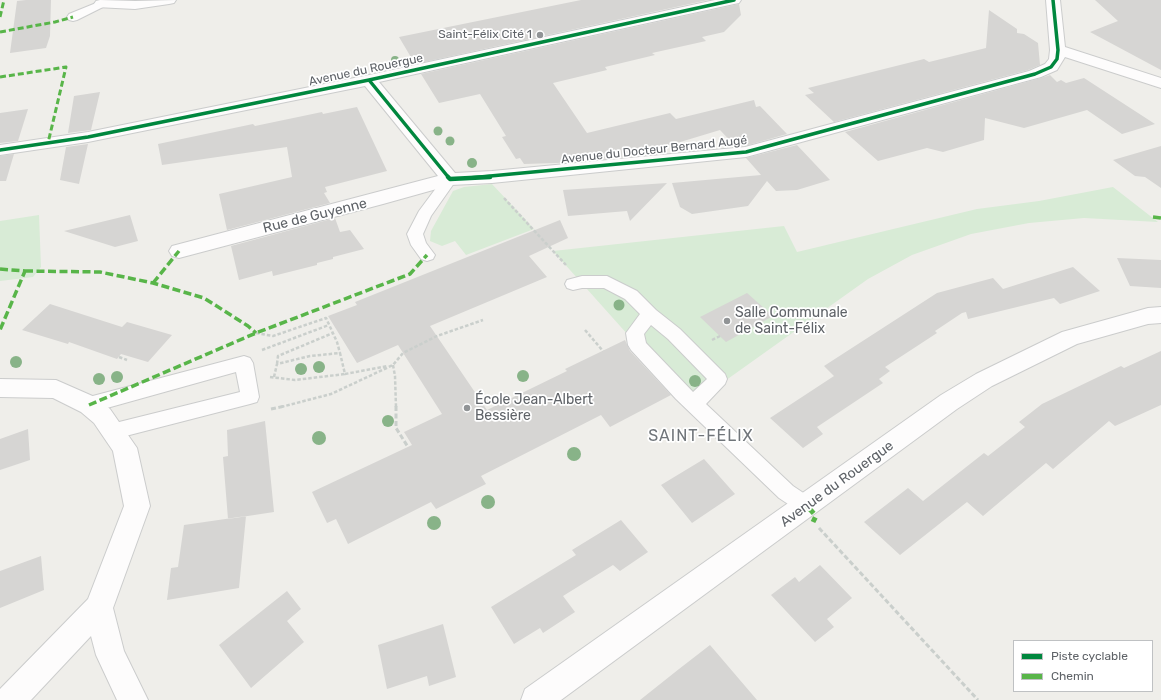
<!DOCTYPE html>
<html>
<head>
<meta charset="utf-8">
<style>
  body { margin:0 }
  #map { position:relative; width:1161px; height:700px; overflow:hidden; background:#efeeea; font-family:Rubik,sans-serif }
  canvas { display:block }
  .legend { position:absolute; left:1013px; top:640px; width:140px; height:52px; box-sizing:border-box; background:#fff; border:1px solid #bfc1c3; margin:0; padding:5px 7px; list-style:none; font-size:12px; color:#5f6368 }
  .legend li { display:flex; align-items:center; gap:8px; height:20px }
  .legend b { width:20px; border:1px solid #bfc1c3 }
</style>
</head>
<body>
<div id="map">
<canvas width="1161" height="700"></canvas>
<ul class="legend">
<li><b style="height:5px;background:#00873e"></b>Piste cyclable</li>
<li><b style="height:5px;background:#58b549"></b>Chemin</li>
</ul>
</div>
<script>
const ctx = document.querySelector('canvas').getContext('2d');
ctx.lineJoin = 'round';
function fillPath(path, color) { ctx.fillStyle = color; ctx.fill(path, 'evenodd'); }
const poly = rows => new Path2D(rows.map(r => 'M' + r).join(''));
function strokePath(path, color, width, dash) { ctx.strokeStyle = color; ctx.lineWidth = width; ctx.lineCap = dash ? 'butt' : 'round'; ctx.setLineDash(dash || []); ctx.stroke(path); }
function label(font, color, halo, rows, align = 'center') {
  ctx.font = font + ' Rubik,sans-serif'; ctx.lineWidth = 3.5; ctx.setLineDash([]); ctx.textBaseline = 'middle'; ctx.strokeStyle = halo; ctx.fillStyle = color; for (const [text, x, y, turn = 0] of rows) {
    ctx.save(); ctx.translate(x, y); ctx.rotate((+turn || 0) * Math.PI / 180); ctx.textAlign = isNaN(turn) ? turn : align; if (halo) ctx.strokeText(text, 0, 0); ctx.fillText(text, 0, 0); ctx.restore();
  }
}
fillPath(poly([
  [492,184,534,229,466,255,455,241,442,246,430,241,431,231,453,191,464,187],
  [1113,187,1158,222,1084,218,1029,223,971,234,912,255,868,279,694,403,637,345,553,251,784,226,797,252,977,209,1039,201],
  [39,215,41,267,33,277,0,281,0,221]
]), '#d8ebd6');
fillPath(poly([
  [26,0,51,0,50,36,46,48,10,53,17,1],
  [581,0,708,0,415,64,399,37],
  [1095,0,1161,0,1161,70,1090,32,1118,21],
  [739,4,741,15,724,32,702,37,706,41,652,53,655,55,605,67,607,70,553,83,587,133,670,113,676,119,754,100,756,107,760,106,787,134,745,146,735,146,720,130,634,156,557,163,524,164,520,158,516,159,502,137,506,136,480,94,439,103,421,74],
  [989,10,1017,29,1017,33,1024,34,1038,43,1040,65,1028,70,834,122,805,95,814,93,808,88,924,59,929,62,986,48],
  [1050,75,1057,82,1061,80,1066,83,1084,78,1155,124,1122,134,1087,110,1024,128,985,118,984,140,943,152,927,148,878,161,845,132,1041,78],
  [100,92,91,130,68,133,74,96],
  [357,107,387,171,325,187,327,192,324,193,330,203,227,230,219,194,292,177,287,147,162,165,158,144,253,124,255,126,322,112,323,114],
  [28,109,18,141,0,143,0,113],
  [88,144,79,184,60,180,66,147],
  [797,145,830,180,797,190,776,191,767,181,748,206,692,214,680,207,672,183,761,175,746,158],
  [1161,146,1161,188,1145,177,1135,176,1113,160],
  [14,154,6,181,0,181,0,156],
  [667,183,630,221,627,211,568,216,563,190],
  [130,215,138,241,115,247,64,231],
  [335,218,340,232,350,230,364,249,333,257,333,259,317,263,317,265,273,276,272,271,239,280,231,246],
  [560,220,568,238,529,256,547,277,430,326,487,410,567,371,565,369,625,340,630,351,671,395,610,427,601,415,481,476,486,484,436,509,431,502,348,544,336,519,327,523,312,492,412,445,404,432,442,414,398,345,357,363,328,316,357,305,355,302],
  [1117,258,1161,260,1161,288,1130,286],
  [1073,267,1100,291,1060,304,1054,298,968,319,966,312,962,313,935,331,937,333,885,367,890,371,879,379,883,383,817,427,823,434,803,448,770,418,834,376,824,366,937,293,993,278,1003,289],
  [747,293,773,316,726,342,700,317],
  [50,304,122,327,127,322,172,335,148,362,121,354,117,359,69,342,68,344,22,330],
  [1161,351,1161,405,1115,426,1109,421,1053,469,1046,463,983,516,967,502,900,555,864,522,908,488,923,501,984,453,988,456,1025,427,1019,422,1042,404,1121,366,1124,368],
  [265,421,274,512,228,519,223,457,228,456,227,430],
  [28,429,30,460,0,470,0,439],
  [704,459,735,494,692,523,661,485],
  [246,516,239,588,167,600,171,568,178,567,184,525],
  [621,520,648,552,620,571,613,565,563,596,575,612,543,633,540,628,514,644,491,607,576,555,572,550],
  [41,556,44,590,0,608,0,571],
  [820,565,852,598,827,619,834,627,815,642,771,595,795,577,799,582],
  [287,591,301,609,287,621,304,642,251,688,219,645],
  [443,624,456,677,429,686,427,676,387,689,378,645],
  [710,645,757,700,640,700,679,669]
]), '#d6d5d3');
const service = poly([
  [101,1,105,2,107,4,105,6,77,20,73,21,69,20,67,17,69,14,101,1],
  [450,174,455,176,457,179,431,216,423,234,426,243,435,255,433,259,427,261,421,259,411,245,407,234,419,211,445,176,450,174],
  [582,276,607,276,637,291,656,310,680,329,725,374,727,379,725,384,706,404,793,486,814,500,817,506,814,512,807,515,800,512,779,498,676,399,631,350,628,345,626,333,640,314,625,299,604,288,582,288,573,290,567,288,565,284,567,280,582,276],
  [651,325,668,339,707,379,693,392,646,343,644,334,651,325],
  [244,356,250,358,253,363,259,397,257,402,250,404,114,439,107,437,104,431,107,425,240,392,236,372,89,413,82,410,79,405,82,400,89,397,244,356]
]);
const minor = poly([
  [100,0,135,1,176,0,174,3,169,4,135,9,96,7,94,4,96,1,100,0],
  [715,0,741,0,739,3,734,4,379,82,455,173,492,171,745,147,1029,71,1045,64,1049,59,1050,50,1046,0,1060,0,1065,47,1161,78,1161,88,1065,57,1057,70,1041,77,746,157,492,183,451,185,383,204,179,258,172,256,169,251,172,246,438,176,365,86,88,142,0,155,0,145,88,132,369,75,715,0],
  [1161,307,1161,323,1148,324,1077,344,992,386,957,409,561,700,521,700,525,689,941,395,976,374,1062,332,1148,308,1161,307],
  [0,379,56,380,97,398,110,409,137,448,150,506,113,608,124,651,148,700,117,700,96,655,91,636,31,700,0,700,0,689,88,599,124,506,113,451,94,423,81,412,53,398,0,397,0,379]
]);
strokePath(service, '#cbcccc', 2);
strokePath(minor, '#cbcccc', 2);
strokePath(poly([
  [504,198,566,265],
  [585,330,603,351],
  [256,333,273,336,326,318,337,342,340,353],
  [712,340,720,336],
  [262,350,329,325],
  [119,357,127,360],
  [277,364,278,356,333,333],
  [393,365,395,376,396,407],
  [270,377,295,380,345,374],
  [274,377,277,364,310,356,340,353,345,374,388,366],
  [281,407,331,394,393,365,403,353,437,336,483,320]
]), '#cacfcc', 2.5, [3.5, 2]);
strokePath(poly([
  [396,406,396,428,408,447],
  [271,409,285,406],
  [819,528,978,700]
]), '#cacfcc', 3, [5, 2.5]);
fillPath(service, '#fdfcfc');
fillPath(minor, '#fdfcfc');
strokePath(poly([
  [0,17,4,0],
  [0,32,55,22,73,17],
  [0,77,66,67,48,143]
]), '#58b549', 3, [6, 3]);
strokePath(poly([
  [1153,217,1161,218],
  [0,269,25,271,0,330],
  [25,271,100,272,153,283,204,298,248,326,256,333],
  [153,283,179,251],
  [89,405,256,333,410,274,427,255]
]), '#58b549', 3.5, [8, 3.5]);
strokePath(poly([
  [807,506,816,516,813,522]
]), '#58b549', 5, [10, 5]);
strokePath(poly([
  [369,80,449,178],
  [0,150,88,137,369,80,734,0],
  [469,178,746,152,1035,74,1051,67,1057,59,1058,50,1053,0]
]), '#00873e', 3.5);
strokePath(poly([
  [448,177,450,179,490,177]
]), '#00873e', 4.5);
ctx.fillStyle = '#88b388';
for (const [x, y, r] of [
  [395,60,4],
  [438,131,4.5],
  [450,141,4.5],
  [472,163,5],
  [619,305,5.5],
  [16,362,6],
  [319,367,6],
  [301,369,6],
  [523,376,6],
  [117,377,6],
  [99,379,6],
  [695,381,6],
  [388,421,6],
  [319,438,7],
  [574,454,7],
  [488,502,7],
  [434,523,7]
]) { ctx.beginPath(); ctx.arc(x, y, r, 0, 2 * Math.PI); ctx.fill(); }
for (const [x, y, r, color] of [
  [540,35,4,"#919496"],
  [727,321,4,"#919496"],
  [467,408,4,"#919496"]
]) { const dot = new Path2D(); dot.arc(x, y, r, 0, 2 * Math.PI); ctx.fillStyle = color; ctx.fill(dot); strokePath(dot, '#fff', 1.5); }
label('12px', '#5f6368', '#fff', [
  ["Saint-Félix Cité 1",532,35]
], 'right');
label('12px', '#5f6368', '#fff', [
  ["Avenue du Rouergue",366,70,-12],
  ["Avenue du Docteur Bernard Augé",654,150,-6]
]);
label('14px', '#5f6368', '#fff', [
  ["Rue de Guyenne",315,216,-14],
  ["Avenue du Rouergue",837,484,-36]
]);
label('14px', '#5f6368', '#fff', [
  ["Salle Communale",735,313],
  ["de Saint-Félix",735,329],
  ["École Jean-Albert",475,400],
  ["Bessière",475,416]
], 'left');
ctx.letterSpacing = '1px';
label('16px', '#70757a', '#fff', [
  ["SAINT-FÉLIX",701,436]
]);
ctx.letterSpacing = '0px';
</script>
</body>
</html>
